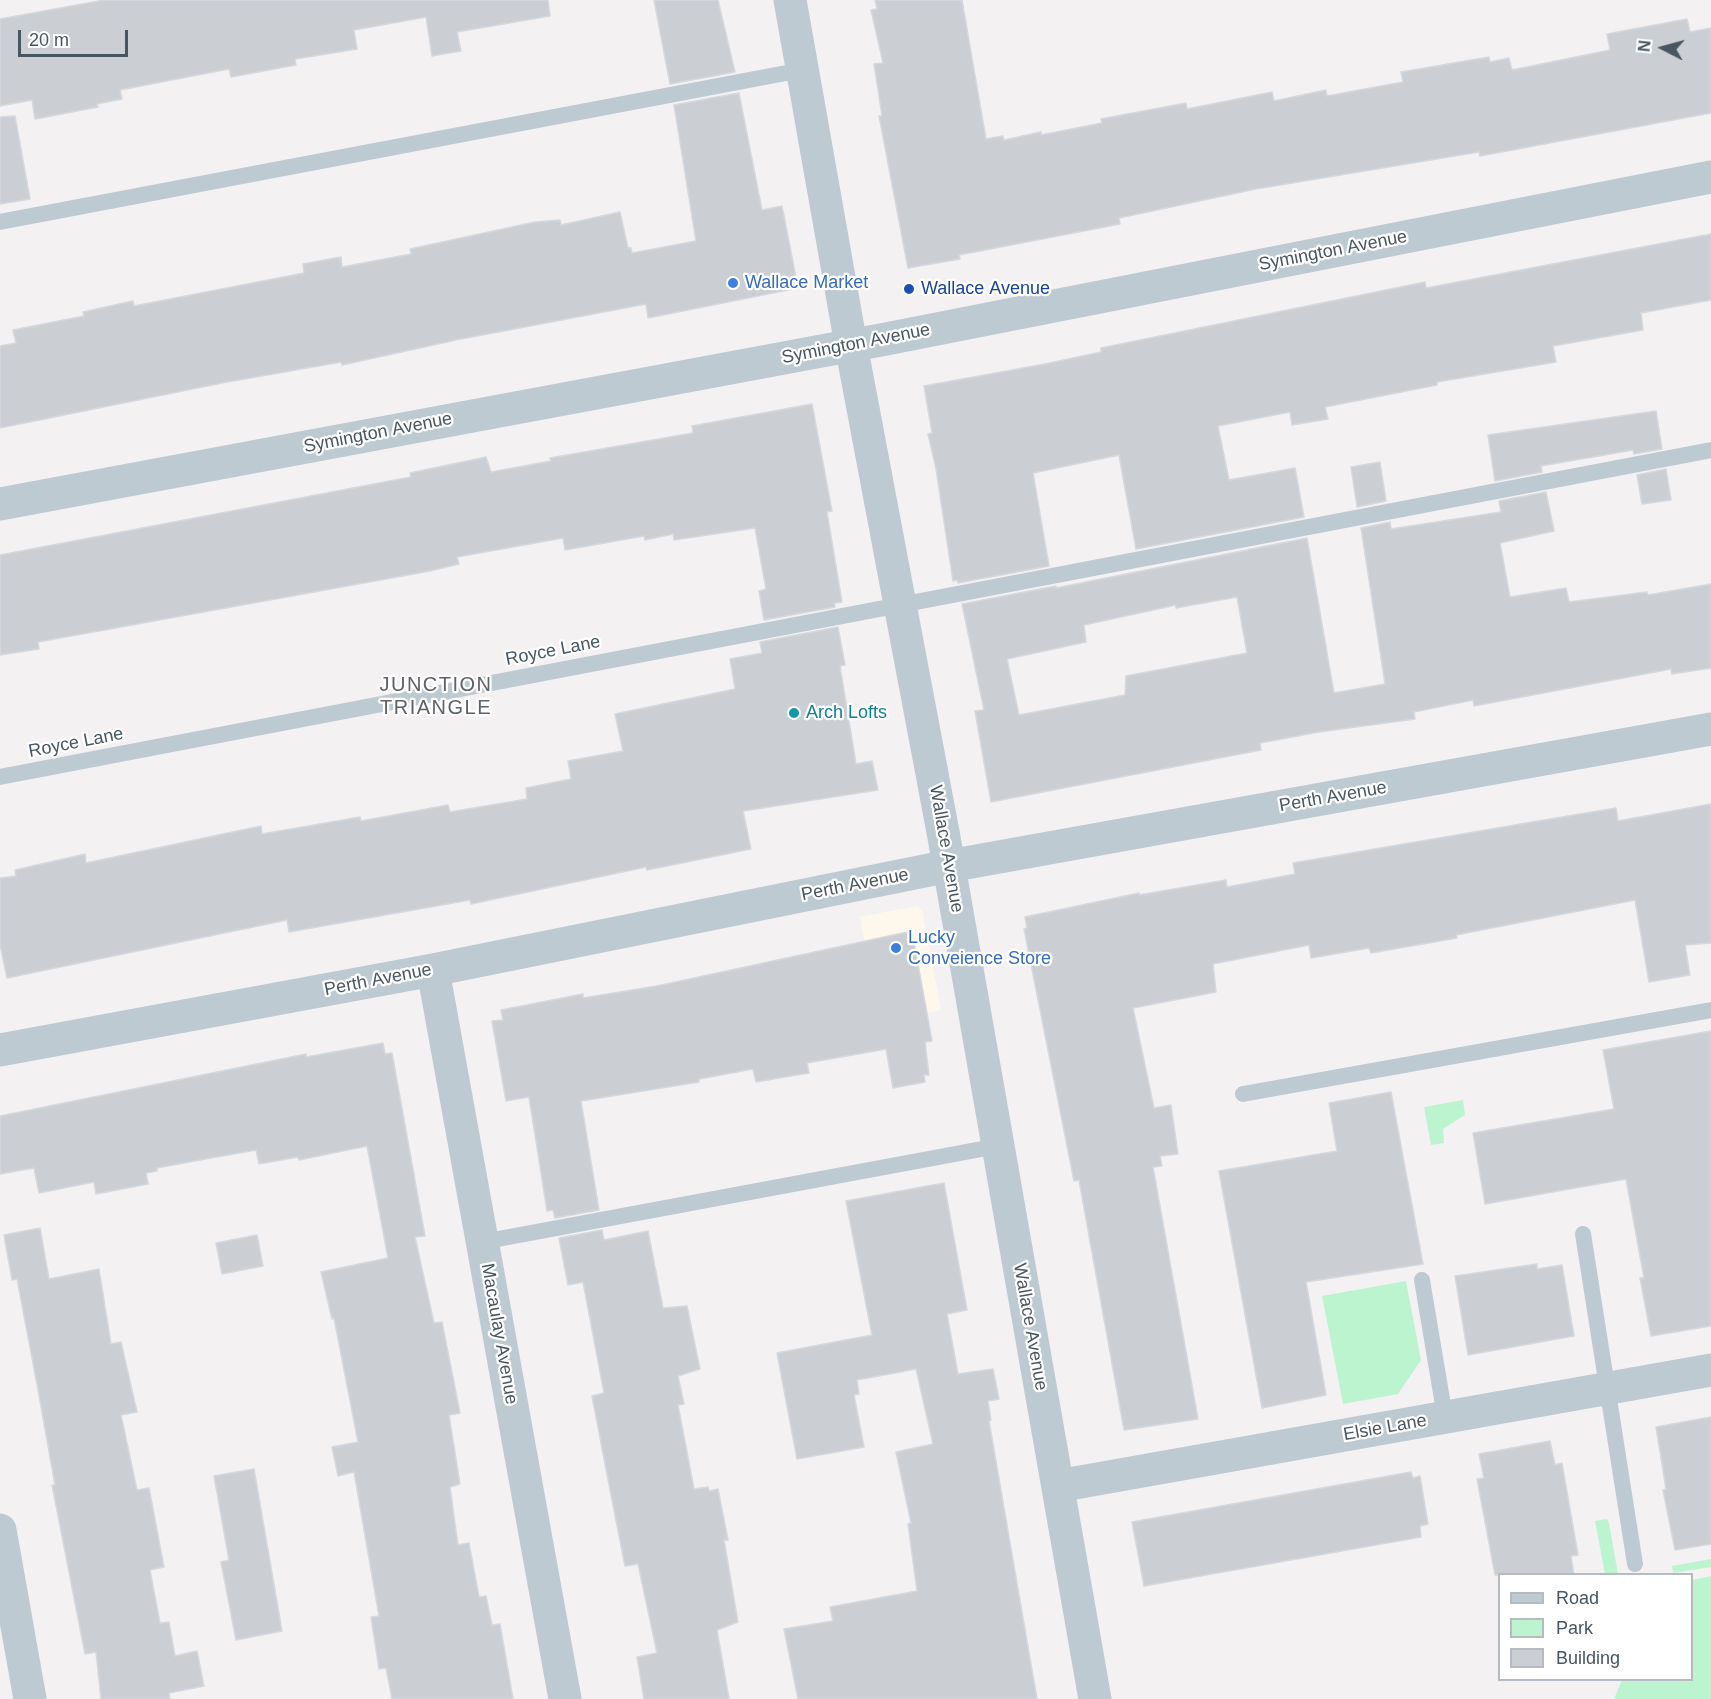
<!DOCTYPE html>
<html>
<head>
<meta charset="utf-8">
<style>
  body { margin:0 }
  #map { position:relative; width:1711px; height:1699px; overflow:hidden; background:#f4f1f2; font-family:Helvetica,sans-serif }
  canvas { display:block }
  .legend { position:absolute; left:1498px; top:1573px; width:195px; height:108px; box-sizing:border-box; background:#fff; border:2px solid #b5bbc0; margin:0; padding:8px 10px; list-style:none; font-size:18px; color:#475661 }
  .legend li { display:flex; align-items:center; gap:12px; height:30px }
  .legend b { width:30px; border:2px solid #b5bbc0 }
  .north { position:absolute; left:1633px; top:18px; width:60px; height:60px; -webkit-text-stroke:4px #fff; paint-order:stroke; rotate:276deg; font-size:16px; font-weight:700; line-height:24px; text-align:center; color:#475661 }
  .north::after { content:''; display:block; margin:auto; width:21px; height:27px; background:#475661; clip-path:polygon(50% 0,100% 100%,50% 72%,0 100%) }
  .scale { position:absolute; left:18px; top:30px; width:110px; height:27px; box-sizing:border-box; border:3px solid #475661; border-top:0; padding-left:8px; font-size:18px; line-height:21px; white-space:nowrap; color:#475661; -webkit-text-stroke:4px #fff; paint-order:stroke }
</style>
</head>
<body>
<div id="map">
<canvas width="1711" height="1699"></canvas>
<ul class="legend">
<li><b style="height:8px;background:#becad2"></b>Road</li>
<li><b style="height:16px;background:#bdf4d0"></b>Park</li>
<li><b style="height:16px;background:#cbcfd4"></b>Building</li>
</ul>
<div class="north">N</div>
<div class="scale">20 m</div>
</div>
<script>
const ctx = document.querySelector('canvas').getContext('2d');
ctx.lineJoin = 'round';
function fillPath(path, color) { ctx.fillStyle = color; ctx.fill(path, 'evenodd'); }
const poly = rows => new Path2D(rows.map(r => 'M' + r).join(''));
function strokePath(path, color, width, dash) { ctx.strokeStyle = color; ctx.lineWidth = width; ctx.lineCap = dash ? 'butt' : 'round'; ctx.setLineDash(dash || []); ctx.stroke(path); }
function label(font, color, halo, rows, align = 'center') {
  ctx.font = font + ' Helvetica,sans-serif'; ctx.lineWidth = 4.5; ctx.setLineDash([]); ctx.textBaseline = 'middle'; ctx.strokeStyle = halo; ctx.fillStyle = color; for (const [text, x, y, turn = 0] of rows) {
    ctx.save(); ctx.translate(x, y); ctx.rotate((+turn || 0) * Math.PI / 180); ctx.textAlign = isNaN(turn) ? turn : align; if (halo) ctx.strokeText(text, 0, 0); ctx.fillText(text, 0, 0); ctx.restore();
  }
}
fillPath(poly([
  [917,906,922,910,941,1010,879,1021,860,917]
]), '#fef8ec');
fillPath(poly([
  [1463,1100,1465,1115,1443,1129,1444,1143,1431,1145,1424,1107],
  [1406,1281,1421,1360,1398,1394,1343,1404,1322,1296],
  [1607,1519,1609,1523,1618,1574,1605,1574,1595,1521],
  [1711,1559,1711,1567,1673,1573,1672,1566],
  [1711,1576,1711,1699,1614,1699,1622,1680,1692,1680,1692,1580]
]), '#bdf4d0');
const building = poly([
  [104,0,548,0,550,16,457,32,461,51,432,56,426,17,354,30,357,49,295,59,296,65,231,77,229,69,120,90,122,99,97,104,98,107,35,119,32,100,0,106,0,19,104,0],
  [654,0,718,0,735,72,670,84,654,0],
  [875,0,962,0,986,139,1003,136,1004,140,1041,132,1041,135,1102,123,1101,119,1186,103,1187,109,1272,92,1274,101,1326,90,1327,96,1403,82,1401,72,1489,57,1490,62,1509,58,1512,70,1610,50,1607,34,1687,19,1690,32,1711,28,1711,113,1480,156,1479,152,1256,189,1119,218,1120,224,959,255,960,259,908,268,879,116,882,116,874,64,883,63,871,10,877,9,875,0],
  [739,93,762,210,782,206,798,288,648,318,646,304,456,340,342,365,341,362,222,383,0,428,0,346,16,343,13,330,84,316,83,312,133,301,134,306,304,273,303,264,341,257,342,267,411,254,410,249,535,222,560,220,561,225,620,212,628,248,631,248,632,253,696,241,674,105,739,93],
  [15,116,30,199,0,204,0,117,15,116],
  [1711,234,1711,300,1641,313,1643,330,1553,346,1556,362,1437,382,1437,385,1325,407,1328,419,1292,425,1290,412,1218,426,1229,480,1295,468,1304,517,1136,549,1119,455,1033,473,1049,566,958,583,957,580,953,581,936,469,928,434,932,433,924,386,1045,364,1101,352,1101,348,1425,282,1426,288,1711,234],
  [812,404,832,511,827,512,842,602,834,603,835,607,764,620,759,591,766,589,755,528,674,540,673,534,645,540,644,536,565,550,563,538,457,557,459,564,430,571,38,642,39,649,0,655,0,555,411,477,410,473,486,457,491,472,551,461,550,458,693,433,692,426,812,404],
  [1656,411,1662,449,1634,454,1633,450,1541,466,1542,472,1495,481,1488,435,1656,411],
  [1380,462,1386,501,1357,507,1351,467,1380,462],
  [1666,469,1671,500,1642,504,1637,475,1666,469],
  [1546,492,1554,531,1500,543,1510,597,1566,588,1569,602,1647,592,1648,595,1711,584,1711,668,1672,674,1671,669,1474,706,1473,700,1414,712,1415,719,1319,732,1260,743,1261,750,991,802,975,711,984,710,962,604,1056,586,1056,588,1307,538,1334,693,1385,684,1361,528,1390,522,1391,529,1501,512,1499,501,1546,492],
  [1237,597,1247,653,1126,676,1125,695,1019,715,1007,659,1086,642,1084,625,1176,605,1176,608,1237,597],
  [838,627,845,665,840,666,856,764,872,761,878,790,743,811,751,849,647,870,646,867,471,904,470,900,289,932,287,920,7,978,0,945,0,878,16,876,15,870,85,854,86,863,261,826,262,834,360,817,361,821,448,805,450,812,527,799,526,788,571,779,568,761,623,751,615,714,735,689,730,659,762,653,760,642,838,627],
  [1711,804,1711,943,1685,945,1690,975,1649,982,1635,900,1456,935,1457,938,1371,953,1369,948,1311,958,1309,945,1213,964,1216,992,1133,1008,1154,1108,1171,1105,1178,1154,1160,1156,1162,1166,1153,1167,1198,1419,1124,1430,1079,1180,1074,1181,1024,929,1027,928,1025,917,1139,893,1139,895,1226,880,1227,887,1295,874,1293,863,1550,819,1616,808,1618,821,1711,804],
  [912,931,932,1041,925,1042,929,1075,924,1075,925,1082,893,1088,886,1049,807,1063,809,1073,756,1082,753,1069,699,1079,699,1082,581,1101,599,1210,555,1218,553,1210,547,1211,529,1097,506,1101,492,1021,503,1020,501,1010,583,994,583,998,657,986,912,931],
  [1711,1031,1711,1326,1651,1336,1640,1278,1644,1278,1626,1179,1485,1204,1473,1133,1614,1109,1603,1050,1711,1031],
  [383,1043,385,1054,392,1053,425,1236,415,1237,434,1323,442,1322,460,1413,449,1415,460,1484,450,1487,458,1545,469,1543,479,1597,486,1596,492,1625,500,1624,513,1699,392,1699,386,1668,379,1669,371,1617,379,1616,354,1472,338,1476,332,1447,358,1442,334,1318,332,1319,321,1272,388,1258,367,1146,299,1160,298,1157,259,1164,256,1150,200,1160,157,1168,157,1171,146,1173,148,1184,96,1194,94,1182,39,1193,34,1168,0,1174,0,1116,306,1054,306,1057,383,1043],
  [1391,1092,1423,1264,1306,1282,1326,1395,1262,1408,1219,1171,1337,1151,1329,1103,1391,1092],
  [944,1183,967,1310,947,1314,958,1374,993,1369,999,1399,988,1401,991,1420,989,1421,1037,1699,798,1699,784,1629,833,1621,830,1607,917,1591,908,1524,911,1523,896,1452,933,1444,916,1369,857,1380,859,1394,854,1395,864,1447,797,1459,777,1353,872,1335,846,1201,944,1183],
  [40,1228,49,1279,99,1269,111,1344,121,1342,137,1412,121,1415,137,1490,149,1488,164,1567,150,1570,160,1623,169,1622,175,1656,197,1651,204,1686,169,1693,170,1699,101,1699,96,1652,85,1654,52,1485,55,1485,37,1384,17,1279,12,1280,4,1235,40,1228],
  [602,1230,604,1240,648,1231,663,1308,687,1306,700,1369,678,1376,684,1404,678,1405,694,1489,708,1487,709,1491,718,1489,728,1540,724,1540,738,1622,717,1630,729,1699,644,1699,637,1657,657,1653,638,1564,625,1566,611,1495,592,1396,604,1393,583,1282,568,1285,559,1238,602,1230],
  [257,1235,263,1266,222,1274,216,1243,257,1235],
  [1537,1264,1537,1269,1562,1265,1574,1336,1468,1355,1455,1276,1537,1264],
  [1711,1417,1711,1544,1675,1550,1663,1490,1666,1489,1656,1427,1711,1417],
  [1550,1441,1555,1465,1562,1463,1578,1555,1571,1556,1574,1575,1495,1575,1477,1479,1484,1478,1479,1454,1550,1441],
  [254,1469,282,1631,236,1640,221,1562,229,1560,214,1476,254,1469],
  [1411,1472,1413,1478,1420,1476,1428,1524,1420,1526,1421,1537,1144,1586,1132,1522,1411,1472]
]);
fillPath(building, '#cbcfd4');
strokePath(building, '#d5d8dd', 1.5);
strokePath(poly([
  [0,222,802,70],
  [0,777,1711,450],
  [1243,1094,1711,1010],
  [1583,1234,1635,1564],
  [482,1242,998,1146],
  [1422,1280,1445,1417]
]), '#becad2', 16);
strokePath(poly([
  [790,0,851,345,943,832,1095,1699],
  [433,970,565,1699],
  [0,1050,433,970,949,866,1711,729],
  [1058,1486,1711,1370],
  [0,1530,30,1699]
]), '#becad2', 33);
strokePath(poly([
  [0,504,886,339,1711,177]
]), '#becad2', 33);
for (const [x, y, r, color] of [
  [733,283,6,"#3f7fe0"],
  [909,289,6,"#1a4fb4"],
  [794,713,6,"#0f9aa8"],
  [896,948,6,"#3f7fe0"]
]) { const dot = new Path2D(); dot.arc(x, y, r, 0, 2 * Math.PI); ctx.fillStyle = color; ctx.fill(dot); strokePath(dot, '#fff', 2); }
label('18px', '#475661', '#fff', [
  ["Symington Avenue",1333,251,-11],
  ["Symington Avenue",856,344,-11],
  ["Symington Avenue",378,433,-11],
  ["Royce Lane",553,651,-11],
  ["Royce Lane",76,743,-11],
  ["Perth Avenue",1333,797,-10],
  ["Wallace Avenue",946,849,80],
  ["Perth Avenue",855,885,-11],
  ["Perth Avenue",378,980,-11],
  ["Wallace Avenue",1030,1327,80],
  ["Macaulay Avenue",499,1334,80],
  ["Elsie Lane",1385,1428,-10]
]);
label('18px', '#366cbe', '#fff', [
  ["Wallace Market",745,283],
  ["Lucky",908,938],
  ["Conveience Store",908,959]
], 'left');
label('18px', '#164399', '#fff', [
  ["Wallace Avenue",921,289]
], 'left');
label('18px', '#0d838f', '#fff', [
  ["Arch Lofts",806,713]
], 'left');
ctx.letterSpacing = '1.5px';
label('20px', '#5d6267', '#fff', [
  ["JUNCTION",436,685],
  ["TRIANGLE",436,708]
]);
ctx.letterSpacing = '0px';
</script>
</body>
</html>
